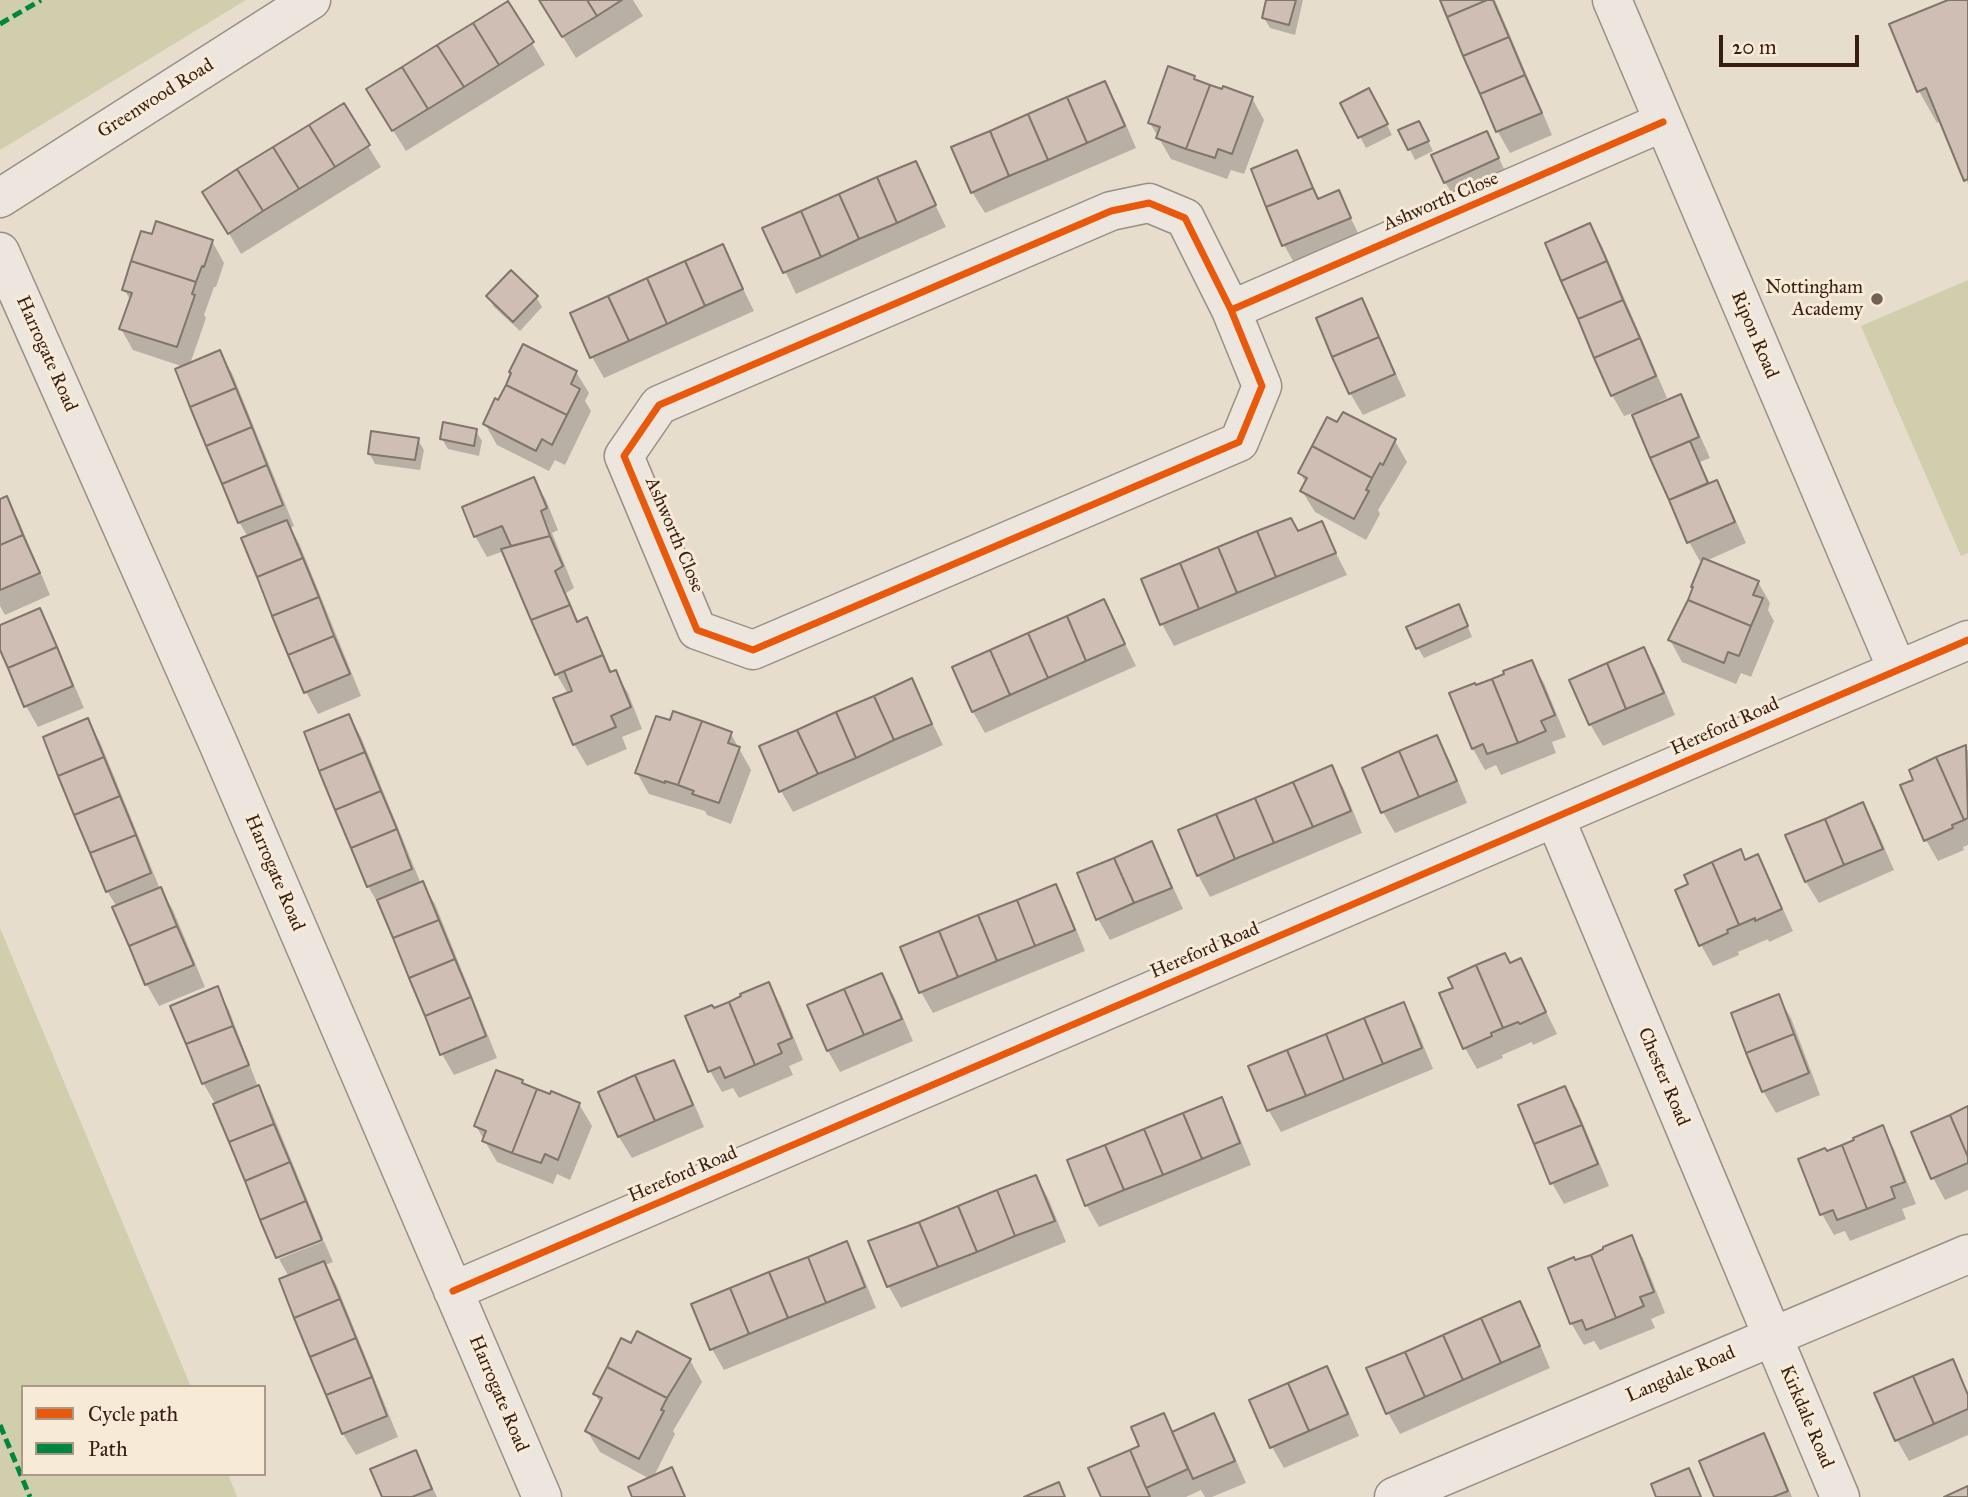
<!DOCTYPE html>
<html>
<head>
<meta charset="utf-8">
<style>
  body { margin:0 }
  #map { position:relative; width:1968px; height:1497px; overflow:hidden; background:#e7ddcd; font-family:"IM FELL Great Primer",serif }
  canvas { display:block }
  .legend { position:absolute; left:21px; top:1385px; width:245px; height:91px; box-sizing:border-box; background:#f7ead7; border:2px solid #aa9888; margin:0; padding:9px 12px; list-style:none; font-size:21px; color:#371e11 }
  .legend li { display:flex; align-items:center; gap:14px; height:35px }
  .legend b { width:35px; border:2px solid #aa9888 }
  .scale { position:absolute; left:1719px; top:35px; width:140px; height:32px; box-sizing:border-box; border:4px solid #371e11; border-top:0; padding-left:9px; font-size:21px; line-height:24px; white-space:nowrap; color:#371e11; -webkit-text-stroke:5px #f7ead7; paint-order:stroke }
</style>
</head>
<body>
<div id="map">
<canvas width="1968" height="1497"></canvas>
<ul class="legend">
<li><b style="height:9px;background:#e8590c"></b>Cycle path</li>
<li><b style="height:9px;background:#00873e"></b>Path</li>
</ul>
<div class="scale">20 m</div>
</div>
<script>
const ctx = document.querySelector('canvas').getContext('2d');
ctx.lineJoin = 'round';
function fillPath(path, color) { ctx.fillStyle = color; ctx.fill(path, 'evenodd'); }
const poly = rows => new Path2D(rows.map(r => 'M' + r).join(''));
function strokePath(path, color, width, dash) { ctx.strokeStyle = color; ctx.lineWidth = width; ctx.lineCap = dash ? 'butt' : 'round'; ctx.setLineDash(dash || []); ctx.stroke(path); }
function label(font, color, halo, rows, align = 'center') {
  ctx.font = font + ' "IM FELL Great Primer",serif'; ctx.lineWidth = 6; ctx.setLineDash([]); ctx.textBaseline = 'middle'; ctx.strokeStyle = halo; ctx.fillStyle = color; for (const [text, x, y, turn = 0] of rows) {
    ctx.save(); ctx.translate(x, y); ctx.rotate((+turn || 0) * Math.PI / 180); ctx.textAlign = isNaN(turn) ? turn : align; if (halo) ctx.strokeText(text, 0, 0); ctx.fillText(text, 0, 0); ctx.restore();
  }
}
fillPath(poly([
  [0,0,246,0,0,150],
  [1968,280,1968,553,1961,556,1861,326],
  [0,928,191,1387,23,1387,23,1474,228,1474,237,1497,0,1497]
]), '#d0cead');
fillPath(poly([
  [540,0,633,0,643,16,576,58],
  [1268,0,1303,0,1295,35,1270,28,1264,18],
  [1442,0,1495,0,1552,135,1510,153,1498,132],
  [1953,0,1968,0,1968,184,1941,120,1937,123,1919,91],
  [508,3,545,65,406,151,381,111],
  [1194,78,1196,82,1252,98,1264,120,1244,174,1231,170,1227,179,1171,159,1150,123],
  [1104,83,1117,104,1136,148,985,213,972,192],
  [1375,101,1392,135,1366,148,1343,104],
  [343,106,381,167,241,254,217,213],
  [1401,131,1424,133,1433,151,1415,160],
  [1492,143,1504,169,1451,192,1445,182],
  [1296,152,1320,200,1338,192,1361,239,1296,266,1284,245],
  [915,163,946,227,796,294,765,229],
  [1590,225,1602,246,1667,398,1658,402,1659,405,1680,396,1692,418,1710,458,1700,462,1710,484,1716,482,1728,503,1746,543,1706,561,1758,582,1770,603,1768,610,1774,621,1751,677,1741,673,1736,684,1682,662,1670,640,1694,590,1693,587,1702,565,1689,542,1633,413,1624,416,1612,395],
  [212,241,224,263,216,287,214,287,204,315,206,318,190,364,219,352,232,373,294,526,290,528,299,543,361,696,318,714,306,692,248,537,239,522,184,367,133,350,121,329,131,301,124,289],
  [722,246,754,311,604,378,592,357],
  [488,296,536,297,542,307,520,331,494,307],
  [1361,301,1373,322,1406,396,1363,415,1350,393],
  [576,372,589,393,585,401,591,411,565,465,555,460,549,471,497,445,485,424,499,402],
  [476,431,482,441,479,456,448,449,442,439],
  [418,440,424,450,420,470,375,464,369,453],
  [1395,441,1407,462,1378,510,1380,514,1366,540,1315,512,1302,491,1306,483,1300,473],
  [534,479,546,500,558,530,552,533,574,588,566,593,579,623,586,620,598,641,612,673,615,672,628,693,642,729,622,737,627,749,587,766,574,744,568,694,557,675,504,551,487,557,475,536],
  [6,498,18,519,50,595,5,615,0,606,0,501],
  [1321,523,1347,575,1174,646,1162,624,1144,580,1297,533],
  [1104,601,1136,666,985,733,973,712,954,668],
  [39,610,51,631,84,708,38,727,26,706,0,645,0,627],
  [1464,617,1472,637,1424,658,1418,648],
  [1644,649,1656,670,1675,715,1603,746,1590,724],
  [1531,662,1544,683,1566,737,1552,742,1556,753,1501,775,1496,765,1485,770,1473,749,1451,694,1476,687],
  [911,680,943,745,793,812,781,791],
  [349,716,361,737,421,884,422,883,435,904,497,1058,454,1075,442,1054,380,907,368,886],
  [88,720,100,742,160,889,173,910,205,987,159,1006,147,985,114,908,117,907,107,891],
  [731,734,751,770,731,824,707,815,705,811,649,794,637,773],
  [1436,738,1449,759,1467,803,1395,833,1383,812,1364,768],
  [1966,747,1968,751,1968,845,1963,847,1964,850,1938,861,1926,840,1916,781],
  [1331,767,1344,789,1362,833,1210,897,1198,875],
  [1863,805,1875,826,1894,870,1819,903,1806,882,1787,836],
  [1151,844,1163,865,1183,909,1110,940,1098,919],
  [1741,852,1746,861,1757,856,1769,878,1793,931,1769,942,1768,939,1738,952,1739,955,1713,966,1701,945,1691,885],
  [1055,886,1067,907,1085,951,933,1013,921,992],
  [1521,960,1557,1034,1533,1045,1532,1042,1502,1055,1503,1058,1477,1069,1465,1048,1441,994],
  [881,975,894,996,913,1041,840,1072,828,1051,809,1006],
  [769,984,781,1006,803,1060,789,1066,793,1075,739,1098,733,1088,722,1092,710,1071,713,1010],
  [217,988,229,1010,258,1087,270,1108,323,1238,278,1256,216,1105,203,1083],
  [1778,996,1791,1018,1820,1095,1776,1113,1763,1091],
  [1403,1004,1415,1025,1433,1069,1281,1132,1269,1111,1250,1067],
  [673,1062,685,1083,704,1127,632,1158,619,1137,600,1093],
  [522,1082,524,1086,579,1104,592,1126,570,1180,557,1174,553,1184,497,1162,476,1126],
  [1564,1088,1577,1109,1609,1186,1564,1204,1552,1183],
  [1221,1100,1233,1121,1251,1165,1099,1227,1087,1206,1069,1161],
  [1968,1108,1968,1190,1945,1200,1933,1178,1913,1132],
  [1882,1128,1894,1149,1916,1204,1902,1209,1906,1219,1850,1241,1845,1231,1834,1235,1822,1214,1826,1153],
  [1036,1177,1048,1198,1066,1242,901,1308,889,1287,871,1242],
  [1631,1237,1643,1258,1665,1313,1651,1319,1655,1328,1600,1350,1594,1341,1584,1345,1571,1323,1575,1262],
  [324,1241,333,1262,325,1265,336,1284,398,1437,356,1455,343,1434,281,1280,289,1277,279,1259],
  [846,1243,858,1264,876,1308,724,1370,712,1349],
  [1519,1303,1531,1324,1550,1368,1400,1434,1388,1413],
  [632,1345,690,1360,702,1382,673,1431,675,1434,653,1478,671,1469,686,1497,634,1497,650,1479,600,1452,587,1431,601,1404,595,1394],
  [1952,1362,1968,1392,1968,1435,1909,1461,1897,1440],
  [1326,1369,1339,1390,1359,1436,1284,1468,1272,1447],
  [1163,1415,1174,1433,1214,1415,1226,1437,1246,1483,1212,1497,1205,1497,1201,1490,1186,1497,1103,1497],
  [1763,1436,1775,1457,1792,1497,1716,1497],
  [416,1452,437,1497,384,1497]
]), '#0003');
const building = poly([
  [539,0,587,0,597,16,562,37,539,0],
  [587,0,622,0,597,16,587,0],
  [1266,0,1296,0,1289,25,1262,18,1266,0],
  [1440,0,1487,0,1447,17,1440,0],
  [1487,0,1493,0,1509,37,1463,56,1447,17,1487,0],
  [1948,0,1968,0,1968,179,1964,181,1926,88,1917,92,1889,24,1948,0],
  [508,1,534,42,499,65,473,23,508,1],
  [473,23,499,65,464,87,437,45,473,23],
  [1509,37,1525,75,1480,94,1463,56,1509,37],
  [437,45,464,87,428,109,402,67,437,45],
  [1168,66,1195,76,1194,79,1210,85,1186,149,1156,138,1160,127,1148,123,1168,66],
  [402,67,428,109,392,131,366,89,402,67],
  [1525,75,1542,113,1496,132,1480,94,1525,75],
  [1105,81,1125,126,1087,143,1067,97,1105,81],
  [1210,85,1222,89,1223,86,1253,97,1232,154,1218,149,1215,158,1186,149,1210,85],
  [1369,88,1388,124,1358,138,1340,103,1369,88],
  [1067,97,1087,143,1048,160,1028,114,1067,97],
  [344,103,370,145,335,167,309,125,344,103],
  [1028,114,1048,160,1009,176,990,131,1028,114],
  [1419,121,1429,141,1408,150,1398,130,1419,121],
  [309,125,335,167,299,189,273,147,309,125],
  [990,131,1009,176,971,193,951,147,990,131],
  [1487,131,1499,158,1444,183,1431,155,1487,131],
  [273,147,299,189,263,211,237,169,273,147],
  [1297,150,1313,188,1266,207,1251,169,1297,150],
  [916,161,936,205,897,223,877,177,916,161],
  [237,169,263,211,228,234,202,192,237,169],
  [877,177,897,223,859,239,839,194,877,177],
  [1313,188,1318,199,1339,190,1351,218,1282,246,1266,207,1313,188],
  [839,194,859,239,821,257,801,211,839,194],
  [801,211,821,257,783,273,762,228,801,211],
  [156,221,213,240,204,267,202,266,196,282,131,261,141,231,152,234,156,221],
  [1590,223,1607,261,1561,281,1545,243,1590,223],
  [723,244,743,289,705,306,685,261,723,244],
  [131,261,196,282,192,294,195,295,177,347,119,329,132,293,122,290,131,261],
  [685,261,705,306,667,324,647,278,685,261],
  [1607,261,1623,300,1578,319,1561,281,1607,261],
  [511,270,538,296,513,322,486,296,511,270],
  [647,278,667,324,629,341,608,296,647,278],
  [608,296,629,341,590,358,570,313,608,296],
  [1362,298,1379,337,1332,357,1316,318,1362,298],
  [1623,300,1640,338,1594,358,1578,319,1623,300],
  [1379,337,1395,374,1349,394,1332,357,1379,337],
  [1640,338,1656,376,1611,396,1594,358,1640,338],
  [523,344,577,371,571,384,580,389,567,415,506,385,511,373,509,372,523,344],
  [220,350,236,388,190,407,175,369,220,350],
  [506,385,567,415,552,445,542,439,536,451,483,424,495,398,498,400,506,385],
  [236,388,252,427,206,446,190,407,236,388],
  [1681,394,1699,437,1650,458,1632,415,1681,394],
  [1343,412,1396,439,1383,465,1380,463,1372,478,1312,446,1327,417,1337,422,1343,412],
  [443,422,477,429,474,446,440,439,443,422],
  [252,427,267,465,222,484,206,446,252,427],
  [371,431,419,438,415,460,368,454,371,431],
  [1690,441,1708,483,1669,500,1650,458,1690,441],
  [1312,446,1372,478,1366,490,1369,491,1354,519,1300,491,1307,478,1298,473,1312,446],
  [267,465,283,505,238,523,222,484,267,465],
  [534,477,547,508,541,511,550,536,511,546,502,526,474,537,462,507,534,477],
  [1717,480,1735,522,1687,543,1669,500,1717,480],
  [7,496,23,535,0,545,0,499,7,496],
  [1291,518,1298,531,1322,521,1336,553,1276,577,1257,531,1291,518],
  [287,520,303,558,257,577,241,538,287,520],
  [1257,531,1276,577,1237,593,1218,547,1257,531],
  [23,535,40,573,0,590,0,545,23,535],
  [550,536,563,566,555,571,570,605,531,620,501,549,550,536],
  [1218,547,1237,593,1199,609,1180,563,1218,547],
  [303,558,319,597,272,616,257,577,303,558],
  [1703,558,1759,581,1753,595,1763,598,1751,626,1688,600,1693,587,1691,587,1703,558],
  [1180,563,1199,609,1160,625,1141,579,1180,563],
  [319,597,334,636,288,655,272,616,319,597],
  [1104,599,1125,644,1086,661,1067,616,1104,599],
  [1688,600,1751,626,1739,656,1728,652,1724,663,1668,640,1688,600],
  [1459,604,1468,626,1416,649,1406,627,1459,604],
  [570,605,577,622,587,617,603,655,555,675,531,620,570,605],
  [40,608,57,647,8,668,0,650,0,625,40,608],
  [1067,616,1086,661,1048,678,1028,633,1067,616],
  [1028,633,1048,678,1010,695,990,650,1028,633],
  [334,636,350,674,304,693,288,655,334,636],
  [57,647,73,686,24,707,8,668,57,647],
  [1644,647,1664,693,1626,709,1607,663,1644,647],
  [990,650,1010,695,972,712,952,667,990,650],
  [603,655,610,672,616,670,631,707,611,716,616,727,573,745,553,698,572,691,564,671,603,655],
  [1532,660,1555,715,1541,721,1546,731,1518,743,1492,679,1504,674,1503,671,1532,660],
  [1607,663,1626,709,1589,725,1569,680,1607,663],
  [912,678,932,724,894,740,874,696,912,678],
  [1492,679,1518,743,1487,754,1483,744,1472,749,1449,693,1475,683,1476,685,1492,679],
  [874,696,894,740,856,758,836,712,874,696],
  [673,711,702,721,678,785,665,781,665,783,635,773,656,716,670,720,673,711],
  [836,712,856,758,818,774,797,730,836,712],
  [349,714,365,752,319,771,304,732,349,714],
  [88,718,104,757,58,776,43,737,88,718],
  [702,721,732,732,728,743,740,747,719,803,692,794,694,791,678,785,702,721],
  [797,730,818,774,779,792,759,746,797,730],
  [1437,735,1457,781,1419,797,1399,751,1437,735],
  [1966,745,1968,818,1964,820,1936,757,1966,745],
  [1399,751,1419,797,1381,813,1362,768,1399,751],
  [365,752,381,791,335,810,319,771,365,752],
  [104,757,120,796,74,815,58,776,104,757],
  [1936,757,1964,820,1952,825,1953,828,1924,841,1900,785,1913,780,1909,770,1936,757],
  [1332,765,1351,811,1313,827,1293,782,1332,765],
  [1293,782,1313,827,1274,843,1255,798,1293,782],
  [381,791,397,829,351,848,335,810,381,791],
  [120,796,136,835,90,853,74,815,120,796],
  [1255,798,1274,843,1235,859,1216,814,1255,798],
  [1863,802,1883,849,1844,865,1825,819,1863,802],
  [1216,814,1235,859,1197,876,1178,830,1216,814],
  [1825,819,1844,865,1805,882,1785,835,1825,819],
  [397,829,412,869,367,887,351,848,397,829],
  [136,835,151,873,106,892,90,853,136,835],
  [1152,841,1172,888,1134,903,1114,858,1152,841],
  [1741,849,1745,860,1758,854,1782,909,1755,921,1755,918,1739,925,1712,862,1741,849],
  [1114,858,1134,903,1096,920,1077,873,1114,858],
  [1712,862,1739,925,1727,930,1728,933,1699,946,1675,890,1688,884,1684,875,1712,862],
  [423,881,439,920,393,938,377,900,423,881],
  [1056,884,1075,930,1035,946,1017,900,1056,884],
  [161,887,177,926,129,946,112,907,161,887],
  [1017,900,1035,946,997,961,978,915,1017,900],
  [978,915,997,961,958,977,939,931,978,915],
  [439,920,455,959,409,978,393,938,439,920],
  [177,926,194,965,145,985,129,946,177,926],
  [939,931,958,977,919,993,900,947,939,931],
  [1505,953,1510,963,1521,958,1546,1012,1520,1024,1518,1022,1503,1028,1476,965,1505,953],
  [455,959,471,997,425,1016,409,978,455,959],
  [1476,965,1503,1028,1491,1033,1492,1036,1463,1049,1439,993,1453,988,1448,978,1476,965],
  [882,973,902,1019,864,1035,844,989,882,973],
  [769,982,792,1038,778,1044,782,1053,755,1065,729,1002,741,996,740,994,769,982],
  [218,986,233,1026,186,1044,170,1006,218,986],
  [844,989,864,1035,827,1051,807,1005,844,989],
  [1779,994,1794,1034,1746,1053,1731,1013,1779,994],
  [471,997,486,1036,440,1055,425,1016,471,997],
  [729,1002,755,1065,725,1078,720,1067,708,1072,685,1016,712,1005,714,1008,729,1002],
  [1404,1002,1422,1048,1383,1064,1364,1018,1404,1002],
  [1364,1018,1383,1064,1344,1080,1326,1034,1364,1018],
  [233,1026,249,1065,202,1084,186,1044,233,1026],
  [1326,1034,1344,1080,1306,1096,1287,1050,1326,1034],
  [1794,1034,1809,1073,1762,1092,1746,1053,1794,1034],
  [1287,1050,1306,1096,1267,1111,1248,1066,1287,1050],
  [674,1060,693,1105,655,1121,635,1075,674,1060],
  [496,1070,523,1080,522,1083,537,1089,512,1153,482,1141,486,1131,474,1126,496,1070],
  [635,1075,655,1121,618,1137,598,1092,635,1075],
  [259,1085,274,1124,229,1142,213,1104,259,1085],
  [1565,1086,1582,1125,1534,1144,1518,1105,1565,1086],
  [537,1089,550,1094,551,1091,580,1103,558,1160,545,1154,541,1163,512,1153,537,1089],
  [1222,1097,1240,1143,1202,1159,1183,1113,1222,1097],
  [1968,1106,1968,1157,1950,1115,1968,1106],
  [1183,1113,1202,1159,1163,1175,1144,1129,1183,1113],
  [1950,1115,1968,1157,1968,1163,1931,1179,1911,1132,1950,1115],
  [274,1124,290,1162,245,1181,229,1142,274,1124],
  [1582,1125,1598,1164,1550,1184,1534,1144,1582,1125],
  [1883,1125,1905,1182,1891,1187,1895,1198,1867,1209,1842,1145,1854,1140,1853,1138,1883,1125],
  [1144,1129,1163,1175,1124,1190,1105,1145,1144,1129],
  [1105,1145,1124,1190,1085,1206,1067,1160,1105,1145],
  [1842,1145,1867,1209,1837,1220,1833,1210,1820,1215,1798,1159,1825,1148,1827,1151,1842,1145],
  [290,1162,306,1201,260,1220,245,1181,290,1162],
  [1036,1175,1055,1221,1015,1236,997,1190,1036,1175],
  [997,1190,1015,1236,977,1252,958,1206,997,1190],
  [306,1201,322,1240,276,1258,260,1220,306,1201],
  [958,1206,977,1252,938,1267,919,1222,958,1206],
  [919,1222,938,1267,887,1287,868,1241,919,1222],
  [1632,1235,1654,1292,1640,1297,1644,1306,1616,1318,1591,1255,1603,1249,1603,1247,1632,1235],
  [847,1241,865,1287,826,1303,808,1257,847,1241],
  [1591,1255,1616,1318,1586,1330,1582,1320,1570,1324,1548,1268,1574,1257,1575,1260,1591,1255],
  [808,1257,826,1303,788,1318,769,1272,808,1257],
  [324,1261,340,1299,294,1318,279,1279,324,1261],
  [769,1272,788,1318,749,1334,730,1288,769,1272],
  [730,1288,749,1334,710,1350,691,1304,730,1288],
  [340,1299,356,1338,310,1357,294,1318,340,1299],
  [1520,1301,1540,1346,1501,1363,1481,1318,1520,1301],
  [1481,1318,1501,1363,1463,1380,1443,1335,1481,1318],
  [637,1331,691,1359,667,1398,607,1367,621,1338,631,1343,637,1331],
  [1443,1335,1463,1380,1425,1397,1405,1352,1443,1335],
  [356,1338,372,1377,326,1395,310,1357,356,1338],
  [1405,1352,1425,1397,1386,1414,1366,1368,1405,1352],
  [1953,1359,1968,1395,1968,1409,1934,1424,1913,1376,1953,1359],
  [1327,1366,1348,1414,1309,1431,1288,1383,1327,1366],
  [607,1367,667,1398,661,1410,664,1411,639,1459,585,1431,602,1398,593,1394,607,1367],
  [1913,1376,1934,1424,1895,1441,1874,1393,1913,1376],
  [372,1377,387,1416,342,1434,326,1395,372,1377],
  [1288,1383,1309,1431,1270,1448,1249,1400,1288,1383],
  [1164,1413,1188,1469,1146,1488,1130,1450,1139,1446,1131,1427,1164,1413],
  [1214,1413,1235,1461,1193,1479,1172,1432,1214,1413],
  [1764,1433,1788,1491,1773,1497,1714,1497,1699,1461,1764,1433],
  [416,1450,432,1489,412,1497,382,1497,370,1469,416,1450],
  [1130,1450,1150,1497,1101,1497,1088,1468,1130,1450],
  [672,1467,685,1497,632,1497,628,1487,672,1467],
  [1689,1468,1701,1497,1656,1497,1651,1484,1689,1468],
  [1059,1482,1065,1497,1024,1497,1059,1482],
  [1968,1486,1968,1497,1944,1497,1968,1486]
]);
fillPath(building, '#cfbeb3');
strokePath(building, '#80766c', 2);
const minor = poly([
  [1612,0,1897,669],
  [0,198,311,0],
  [0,252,218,743,542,1497],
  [1231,310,1185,218,1149,203,1111,211,659,405,624,456,697,630,753,650,1239,442,1262,386,1231,310,1663,122],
  [1555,818,1840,1497],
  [453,1291,1968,640],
  [1394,1497,1968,1254]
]);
strokePath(minor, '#998f85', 41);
strokePath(minor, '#ece6de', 38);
strokePath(poly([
  [0,24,41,0],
  [0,1425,30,1497]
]), '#00873e', 5, [10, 5]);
strokePath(poly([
  [1231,310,1185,218,1149,203,1111,211,659,405,624,456,697,630,753,650,1239,442,1262,386,1231,310,1663,122],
  [453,1291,1968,640]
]), '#e8590c', 7);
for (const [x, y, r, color] of [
  [1877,299,7,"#756153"]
]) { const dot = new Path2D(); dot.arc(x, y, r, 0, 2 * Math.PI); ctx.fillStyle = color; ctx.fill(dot); strokePath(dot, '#f7ead7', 2.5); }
label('19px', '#371e11', '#f7ead7', [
  ["Greenwood Road",156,99,-32],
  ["Ashworth Close",1441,202,-23],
  ["Ripon Road",1754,335,67],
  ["Harrogate Road",46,354,66],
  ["Ashworth Close",674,535,67],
  ["Hereford Road",1725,727,-24],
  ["Harrogate Road",274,873,67],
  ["Hereford Road",1205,951,-23],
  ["Chester Road",1663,1077,67],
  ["Hereford Road",683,1175,-23],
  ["Langdale Road",1681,1375,-23],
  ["Harrogate Road",498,1394,67],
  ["Kirkdale Road",1806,1417,67]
]);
label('19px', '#371e11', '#f7ead7', [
  ["Nottingham",1863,288],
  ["Academy",1863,310]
], 'right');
</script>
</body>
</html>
